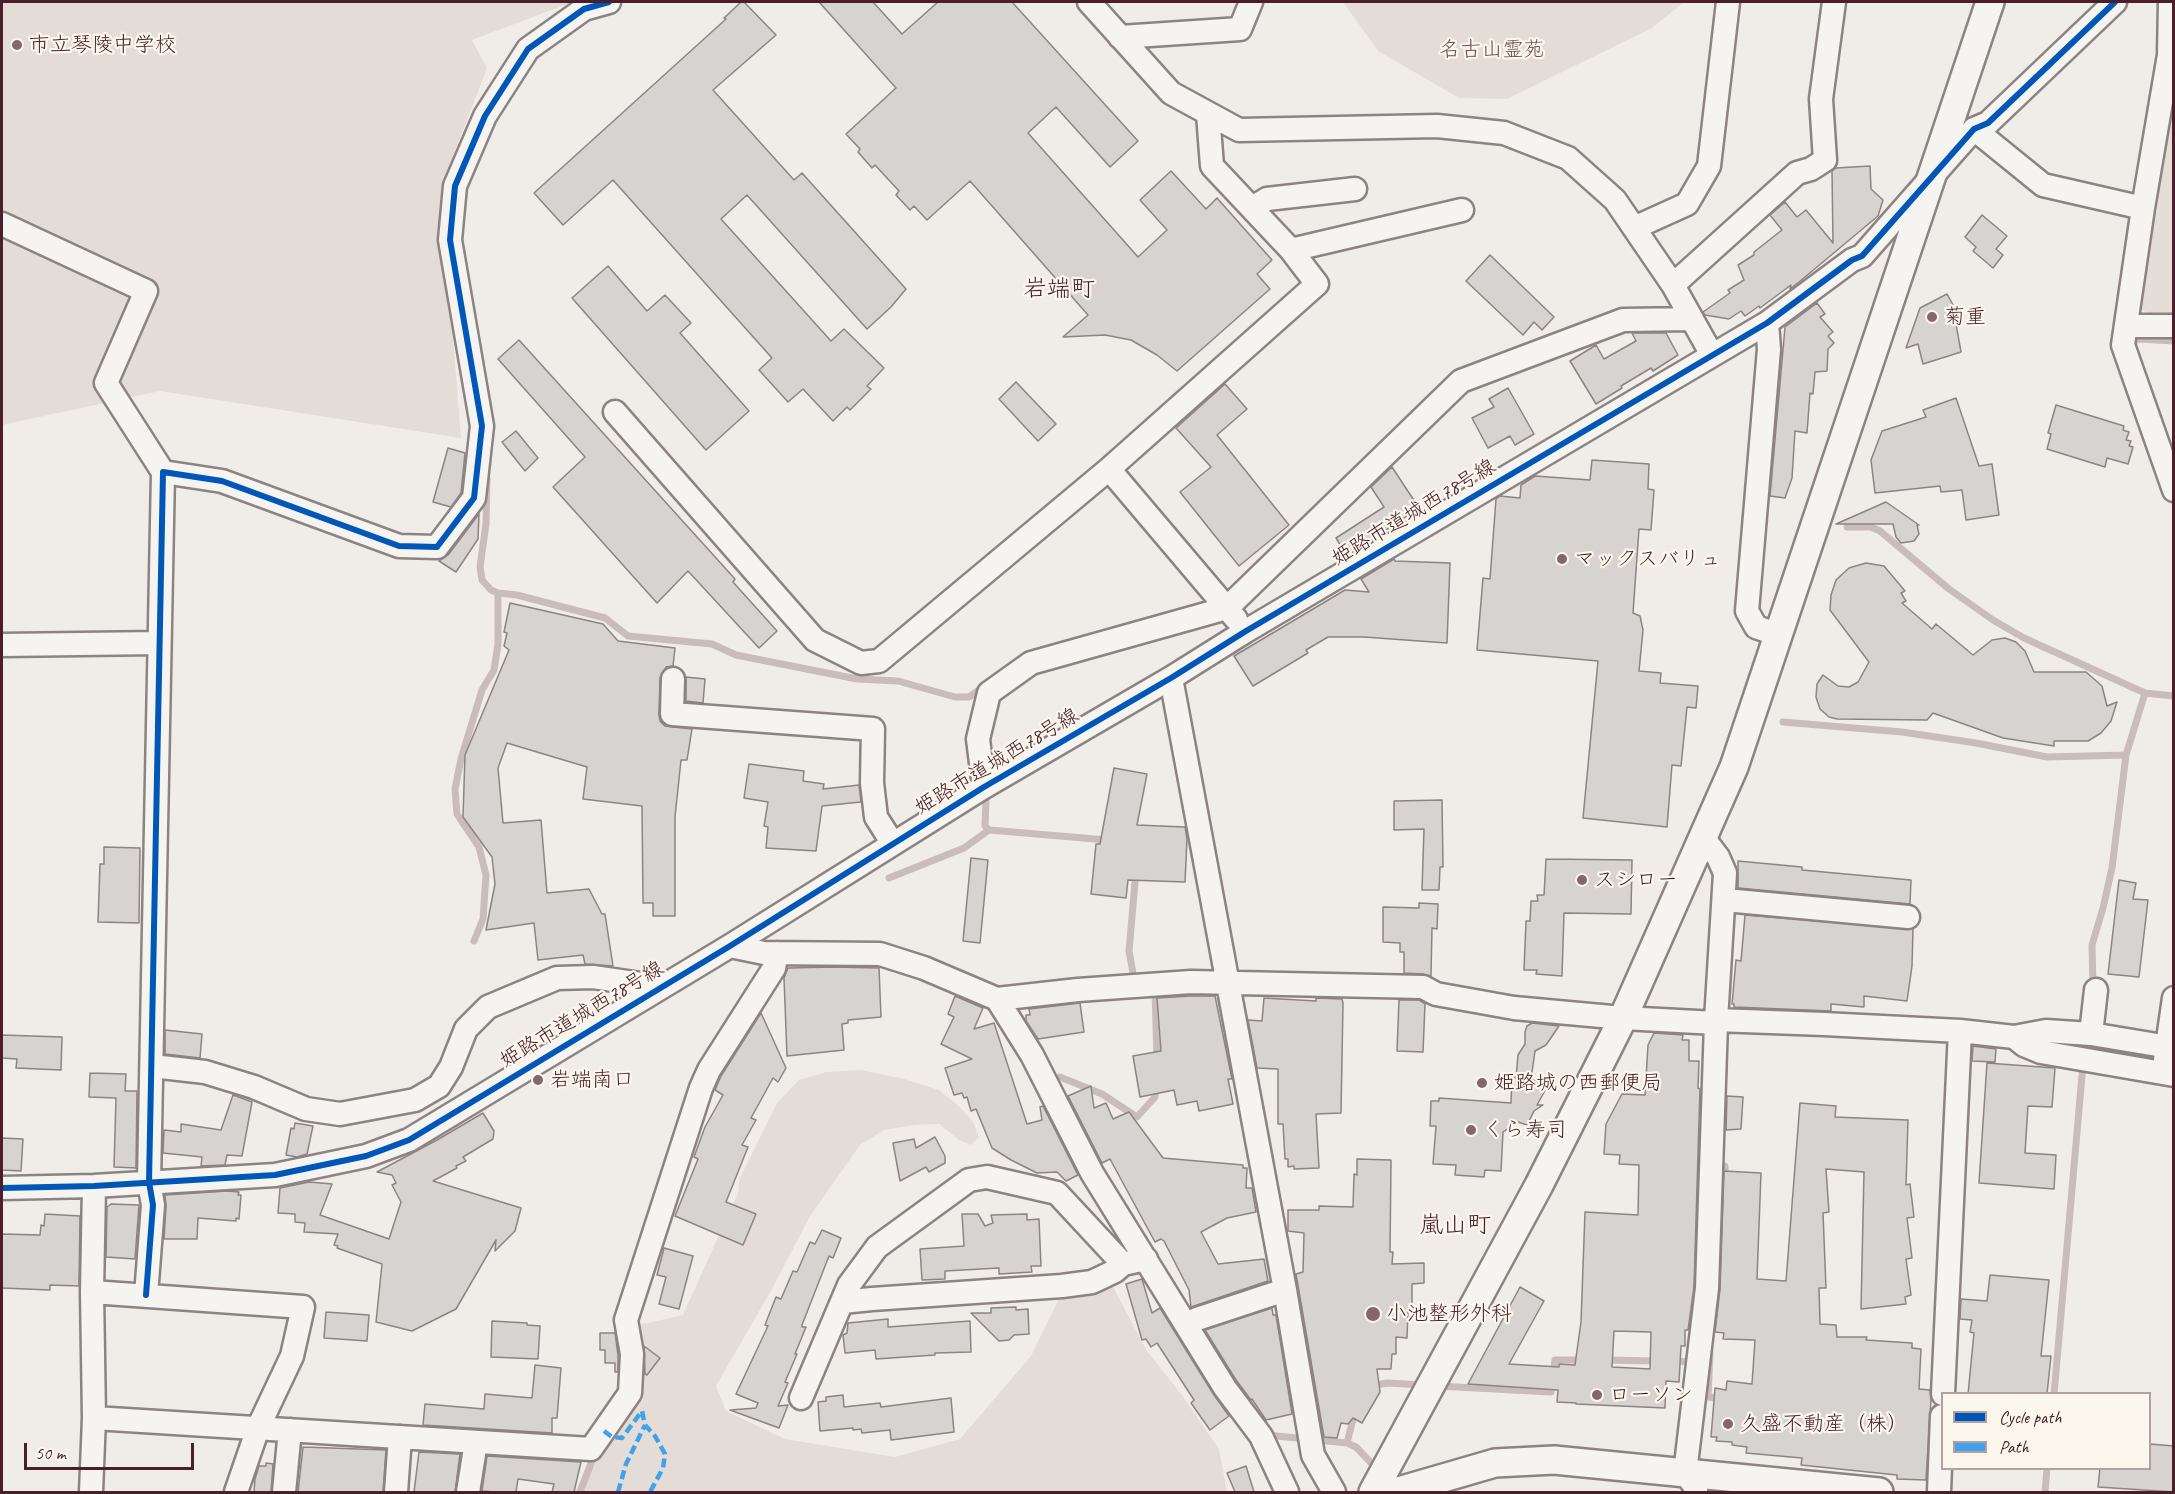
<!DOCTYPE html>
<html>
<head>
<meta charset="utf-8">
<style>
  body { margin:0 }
  #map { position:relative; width:2175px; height:1494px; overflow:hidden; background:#f0ede8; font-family:Caveat,sans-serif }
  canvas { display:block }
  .frame { position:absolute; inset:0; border:3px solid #4a1f2b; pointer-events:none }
  .legend { position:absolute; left:1941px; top:1392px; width:210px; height:78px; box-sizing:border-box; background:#fbf7ec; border:2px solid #b4a19f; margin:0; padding:8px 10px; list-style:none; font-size:18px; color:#4a1f2b }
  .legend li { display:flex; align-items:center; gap:12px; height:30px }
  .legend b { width:30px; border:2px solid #b4a19f }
  .scale { position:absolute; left:24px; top:1443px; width:170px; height:27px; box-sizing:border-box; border:3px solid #4a1f2b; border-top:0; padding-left:8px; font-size:18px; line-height:21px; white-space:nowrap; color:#4a1f2b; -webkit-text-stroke:4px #fbf7ec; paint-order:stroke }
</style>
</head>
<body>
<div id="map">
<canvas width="2175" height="1494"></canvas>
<div class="frame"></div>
<ul class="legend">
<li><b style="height:8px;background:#0057b8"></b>Cycle path</li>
<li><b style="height:8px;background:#40a2eb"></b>Path</li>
</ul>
<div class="scale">50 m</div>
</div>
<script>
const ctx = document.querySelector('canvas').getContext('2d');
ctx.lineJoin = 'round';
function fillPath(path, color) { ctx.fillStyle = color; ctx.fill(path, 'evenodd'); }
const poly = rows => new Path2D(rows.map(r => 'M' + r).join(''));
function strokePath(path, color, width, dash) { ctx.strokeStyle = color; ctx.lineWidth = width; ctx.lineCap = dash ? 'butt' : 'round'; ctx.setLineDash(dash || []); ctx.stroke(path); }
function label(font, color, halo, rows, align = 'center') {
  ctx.font = font + ' Caveat,"Klee One",sans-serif'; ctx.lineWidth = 4.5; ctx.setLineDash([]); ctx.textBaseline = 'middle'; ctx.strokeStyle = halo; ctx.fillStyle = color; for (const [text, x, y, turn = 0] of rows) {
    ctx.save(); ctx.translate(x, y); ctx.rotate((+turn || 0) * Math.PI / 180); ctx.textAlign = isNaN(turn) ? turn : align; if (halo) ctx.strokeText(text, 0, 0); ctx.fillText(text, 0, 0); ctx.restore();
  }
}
fillPath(poly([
  [2173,90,2173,317,2152,316,2138,307,2157,205,2152,193]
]), '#e5ddd7');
fillPath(poly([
  [2,2,573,2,472,40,487,68,441,187,461,438,160,391,2,425],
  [1343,2,1684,2,1652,28,1507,99,1459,98,1378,51],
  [861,1070,904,1079,939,1090,960,1107,973,1122,979,1137,971,1145,959,1140,939,1124,915,1125,884,1130,860,1145,810,1216,772,1289,716,1386,726,1411,785,1439,895,1457,960,1439,1031,1356,1071,1274,1101,1264,1147,1351,1182,1395,1219,1449,1227,1492,576,1492,591,1455,630,1399,639,1325,683,1315,738,1193,739,1180,777,1103,799,1080,826,1072]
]), '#e4ddd7');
strokePath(poly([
  [2127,346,2138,339,2174,341],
  [487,479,486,524,480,567,482,580,491,590,498,593,517,595,605,618,628,636,712,644,736,655,857,679,898,681,955,697,969,697,985,686],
  [1847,527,1871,527,1880,531,1949,589,1993,620,2024,638,2145,693,2174,696],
  [1783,722,1902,732,1976,743,2047,757,2126,755],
  [986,800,985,826,989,830,1107,840],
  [1136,871,1129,951,1134,979,1138,979],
  [889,878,964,848,989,830],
  [474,941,483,919,486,875,479,847,457,814,455,789,461,759,482,690,494,670,498,644,498,593],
  [2093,987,2092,945,2103,908,2112,868,2126,755,2145,693],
  [1155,990,1157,1059],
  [2122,1055,2162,1060],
  [1060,1077,1102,1094,1137,1117,1155,1097,1156,1085],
  [1719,1160,1718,1164,1725,1166,1725,1179],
  [1710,1353,1708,1397,1722,1399],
  [1605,1360,1657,1361],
  [1671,1361,1693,1362,1692,1365],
  [1371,1386,1387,1383,1423,1385],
  [1437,1386,1551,1392,1555,1360,1582,1360],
  [2054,1394,2083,1064,2085,1062],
  [1267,1435,1347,1443,1356,1447,1379,1471],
  [1347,1443,1355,1411],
  [580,1492,593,1458],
  [2045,1492,2047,1468]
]), '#cabcb9', 7);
const building = poly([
  [741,2,744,2,776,35,713,90,794,180,802,173,906,289,891,307,867,329,747,195,721,219,831,341,844,329,884,368,867,386,871,389,850,410,847,407,833,421,803,389,788,402,759,370,772,358,613,180,563,225,534,193,726,19,724,18,741,2],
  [819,2,873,2,902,34,938,2,1012,2,1138,141,1110,167,1056,107,1028,133,1138,257,1167,230,1140,200,1171,171,1206,209,1217,198,1272,260,1257,274,1270,289,1177,371,1157,355,1131,340,1105,335,1063,337,1088,315,970,181,927,220,914,206,910,210,896,195,899,191,875,165,872,168,858,152,860,149,846,134,896,88,819,2],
  [1870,166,1871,189,1883,200,1878,216,1799,282,1790,289,1791,285,1760,308,1759,306,1745,316,1741,311,1729,319,1705,315,1703,312,1730,293,1728,290,1744,280,1738,265,1754,255,1754,252,1782,230,1770,215,1785,202,1797,217,1806,210,1833,243,1832,171,1836,168,1870,166],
  [1982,215,2007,236,1996,249,2003,255,1993,268,1973,251,1976,247,1965,237,1982,215],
  [1490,255,1554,317,1542,330,1534,322,1523,335,1466,281,1490,255],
  [608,266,647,311,665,295,691,323,680,333,749,411,706,450,572,298,608,266],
  [1947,294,1962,321,1956,324,1961,352,1923,364,1918,344,1906,348,1920,308,1947,294],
  [1817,303,1825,314,1820,317,1833,332,1828,336,1834,343,1828,349,1827,371,1815,372,1813,394,1810,393,1807,433,1795,431,1792,478,1785,498,1770,496,1785,327,1817,303],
  [1632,333,1666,333,1678,355,1653,371,1651,368,1621,386,1622,388,1596,404,1570,361,1596,345,1604,359,1636,341,1632,333],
  [519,340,735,579,733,582,777,631,759,648,688,571,657,603,553,487,585,457,498,359,519,340],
  [1016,382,1056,424,1038,441,999,399,1016,382],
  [1225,384,1247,409,1217,435,1289,525,1239,566,1180,492,1211,467,1176,428,1225,384],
  [1508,388,1534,434,1515,445,1510,436,1488,448,1472,418,1494,407,1489,399,1508,388],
  [1956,398,1979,466,1992,464,1999,515,1966,520,1962,490,1941,492,1940,486,1875,493,1871,460,1882,431,1926,417,1923,410,1956,398],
  [2056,405,2124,426,2123,430,2129,432,2126,440,2131,441,2129,446,2133,447,2128,464,2107,458,2105,467,2047,449,2051,434,2048,433,2056,405],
  [516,431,538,458,525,471,502,442,516,431],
  [448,448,465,453,461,493,451,507,433,502,448,448],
  [1592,460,1649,464,1648,489,1654,490,1651,530,1639,529,1633,613,1640,616,1643,630,1639,671,1661,673,1660,683,1698,686,1696,708,1687,707,1681,766,1672,765,1667,827,1583,818,1598,661,1477,650,1483,578,1490,579,1496,499,1500,496,1520,498,1521,485,1535,476,1590,480,1592,460],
  [1392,467,1419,508,1347,556,1336,538,1384,507,1371,487,1392,467],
  [1886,502,1919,525,1917,525,1919,534,1914,541,1901,543,1896,537,1893,524,1836,524,1886,502],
  [479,514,478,539,456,572,439,561,448,555,479,514],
  [1394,559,1395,561,1450,563,1447,643,1364,637,1328,637,1306,650,1308,653,1253,686,1234,656,1345,590,1369,592,1361,579,1394,559],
  [1866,563,1884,566,1905,591,1901,593,1906,601,1902,603,1932,629,1936,624,1973,655,1992,640,2005,638,2016,642,2025,651,2034,672,2086,672,2102,686,2107,706,2117,702,2111,721,2101,733,2088,741,2054,741,2054,746,2003,738,1933,713,1927,720,1837,719,1829,717,1820,709,1816,697,1817,684,1823,675,1838,686,1849,687,1858,682,1869,662,1830,610,1831,595,1836,580,1849,568,1866,563],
  [510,603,603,624,618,641,675,648,673,666,666,667,660,678,659,714,660,721,665,726,692,729,687,760,681,760,675,817,675,916,653,916,653,903,643,903,642,806,583,799,587,767,507,743,498,768,503,823,541,820,547,893,589,889,602,914,605,914,613,966,585,964,583,955,538,960,534,923,486,930,495,884,492,857,463,817,465,755,509,650,504,646,507,633,504,632,510,603],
  [686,677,705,679,703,703,686,701,686,677],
  [749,764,804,771,803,781,824,784,823,789,859,785,861,802,822,806,816,851,766,848,768,827,764,826,768,802,744,798,749,764],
  [1114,768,1147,774,1137,825,1185,827,1187,839,1185,882,1128,880,1126,898,1091,894,1096,844,1100,844,1114,768],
  [1442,800,1443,867,1440,867,1439,890,1422,890,1424,829,1394,830,1394,801,1442,800],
  [104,847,140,848,139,923,98,922,100,864,104,864,104,847],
  [971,858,988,860,980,943,963,941,971,858],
  [1546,859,1632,860,1631,914,1564,913,1562,976,1536,974,1537,970,1524,970,1526,921,1530,921,1531,901,1538,901,1537,895,1544,895,1546,859],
  [1738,861,1802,867,1802,870,1911,880,1910,904,1738,888,1738,861],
  [2119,880,2136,883,2133,899,2148,900,2139,977,2108,974,2119,880],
  [1419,903,1438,904,1437,929,1432,928,1431,976,1423,974,1404,973,1404,952,1400,952,1400,943,1383,942,1383,907,1419,908,1419,903],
  [1745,915,1913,929,1912,966,1907,1001,1864,996,1864,1007,1831,1004,1831,1011,1734,1007,1734,1004,1732,1004,1736,960,1741,961,1745,915],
  [833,967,879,968,881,1017,848,1020,848,1023,842,1024,844,1050,787,1056,784,978,788,968,833,967],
  [955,996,983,1008,974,1029,994,1023,1027,1124,1042,1120,1040,1107,1043,1106,1078,1175,1066,1181,1057,1172,1037,1173,1011,1160,992,1148,976,1109,971,1111,967,1097,964,1098,962,1093,954,1095,945,1068,972,1059,941,1044,954,1017,948,1014,955,996],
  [1191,996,1215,996,1232,1079,1228,1079,1233,1104,1199,1111,1197,1101,1177,1105,1174,1090,1140,1097,1133,1056,1161,1051,1157,998,1191,996],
  [1264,998,1316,1001,1316,998,1342,999,1343,1003,1341,1113,1316,1114,1319,1168,1294,1169,1294,1166,1288,1167,1288,1159,1285,1159,1283,1124,1278,1124,1278,1069,1257,1068,1248,1020,1262,1021,1264,998],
  [1399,1000,1419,1000,1425,1004,1423,1052,1397,1051,1399,1000],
  [1080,1003,1084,1032,1038,1039,1026,1021,1026,1015,1030,1015,1029,1009,1080,1003],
  [761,1013,786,1068,778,1082,773,1078,751,1118,756,1120,742,1145,748,1147,726,1202,756,1214,743,1245,675,1216,698,1159,694,1157,705,1127,723,1095,715,1090,721,1076,761,1013],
  [1532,1023,1559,1026,1546,1045,1535,1051,1531,1079,1547,1087,1537,1105,1543,1105,1534,1111,1527,1125,1518,1122,1503,1132,1501,1171,1485,1170,1484,1177,1455,1175,1456,1165,1433,1164,1436,1126,1430,1126,1431,1101,1439,1101,1439,1098,1511,1103,1512,1076,1516,1078,1518,1055,1525,1044,1525,1032,1527,1026,1532,1023],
  [165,1030,202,1034,200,1058,165,1054,165,1030],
  [1654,1033,1683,1035,1682,1040,1689,1040,1689,1061,1699,1061,1698,1088,1700,1089,1694,1287,1688,1330,1685,1330,1685,1346,1681,1346,1679,1382,1666,1381,1665,1408,1576,1404,1576,1403,1557,1402,1558,1390,1468,1384,1520,1287,1544,1301,1509,1364,1559,1367,1559,1364,1575,1365,1581,1322,1585,1212,1638,1215,1639,1165,1619,1164,1620,1155,1604,1154,1606,1124,1622,1094,1645,1095,1648,1045,1654,1033],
  [1614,1331,1651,1332,1650,1369,1612,1367,1614,1331],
  [2,1035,62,1037,61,1070,16,1068,17,1059,2,1058,2,1035],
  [1973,1046,1996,1049,1995,1062,1972,1061,1973,1046],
  [1987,1063,2055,1068,2052,1107,2028,1106,2025,1153,2056,1155,2054,1189,1979,1183,1987,1063],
  [90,1073,126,1074,125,1091,137,1091,136,1168,114,1167,116,1098,89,1097,90,1073],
  [1091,1086,1094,1108,1106,1103,1113,1119,1129,1112,1163,1158,1243,1165,1243,1168,1247,1168,1246,1188,1252,1188,1256,1212,1227,1218,1201,1232,1218,1264,1264,1259,1268,1281,1191,1307,1189,1290,1164,1241,1161,1239,1155,1242,1110,1159,1102,1163,1068,1096,1091,1086],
  [233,1095,252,1102,242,1156,227,1155,225,1165,201,1166,202,1157,163,1153,164,1130,181,1132,181,1124,221,1130,233,1095],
  [1727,1096,1743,1097,1741,1129,1726,1130,1727,1096],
  [1800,1103,1836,1106,1835,1117,1908,1120,1906,1185,1910,1184,1914,1217,1907,1218,1912,1258,1906,1259,1911,1295,1905,1297,1906,1304,1861,1309,1864,1172,1826,1169,1829,1212,1823,1213,1826,1288,1819,1288,1820,1324,1836,1325,1837,1337,1867,1337,1866,1340,1912,1343,1912,1348,1921,1349,1919,1389,1930,1390,1931,1399,1926,1480,1897,1479,1897,1475,1801,1465,1802,1458,1746,1453,1747,1447,1732,1445,1732,1442,1716,1441,1717,1437,1711,1437,1715,1388,1726,1390,1727,1381,1752,1384,1755,1340,1723,1339,1724,1333,1715,1332,1720,1289,1724,1171,1761,1173,1757,1279,1786,1281,1800,1103],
  [483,1113,494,1131,493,1139,463,1157,466,1161,456,1166,457,1168,433,1181,521,1208,515,1231,495,1251,496,1240,456,1309,412,1331,376,1322,382,1264,337,1248,338,1246,334,1245,338,1234,304,1232,305,1223,295,1222,295,1214,278,1213,280,1188,309,1182,332,1184,320,1215,389,1239,401,1202,392,1185,396,1183,392,1175,377,1172,437,1140,483,1113],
  [295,1123,313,1126,307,1154,297,1157,286,1155,291,1128,294,1129,295,1123],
  [935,1137,945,1156,945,1163,929,1172,926,1167,900,1181,893,1143,914,1139,916,1148,935,1137],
  [2,1138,23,1139,21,1171,2,1170,2,1138],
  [1357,1159,1391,1160,1390,1252,1393,1252,1392,1264,1424,1263,1424,1283,1412,1284,1412,1311,1408,1311,1407,1338,1396,1337,1396,1354,1392,1354,1391,1369,1377,1369,1380,1392,1362,1423,1353,1418,1348,1424,1341,1423,1337,1438,1324,1437,1296,1274,1303,1272,1304,1233,1288,1231,1288,1210,1319,1210,1319,1206,1353,1207,1354,1174,1357,1175,1357,1159],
  [227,1191,239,1192,238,1195,241,1195,239,1219,236,1218,236,1221,198,1218,197,1239,164,1239,166,1206,165,1195,227,1191],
  [111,1204,139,1205,135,1259,106,1257,107,1207,111,1204],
  [45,1214,80,1216,79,1286,50,1285,50,1290,2,1288,2,1234,40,1235,41,1225,44,1226,45,1214],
  [962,1214,978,1214,985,1226,993,1223,991,1215,1027,1214,1027,1220,1039,1219,1041,1266,1031,1266,1032,1272,999,1274,999,1268,945,1271,945,1279,922,1280,920,1249,964,1246,962,1214],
  [822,1230,841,1238,833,1258,829,1256,802,1325,802,1327,806,1327,795,1354,797,1354,785,1382,788,1383,778,1406,788,1405,779,1428,730,1410,756,1408,758,1403,736,1394,768,1326,765,1325,776,1297,781,1299,793,1271,797,1272,810,1242,815,1244,822,1230],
  [664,1248,693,1256,679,1309,659,1304,666,1277,657,1275,664,1248],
  [1990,1275,2049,1280,2041,1356,2051,1356,2047,1394,1968,1394,1974,1333,1970,1332,1972,1320,1960,1319,1961,1299,1987,1301,1990,1275],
  [1142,1279,1152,1313,1160,1308,1214,1395,1229,1416,1210,1430,1191,1403,1194,1400,1157,1343,1151,1347,1146,1339,1142,1340,1126,1284,1142,1279],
  [1016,1307,1016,1310,1028,1309,1029,1334,1014,1335,1009,1340,999,1341,971,1313,991,1313,991,1308,1016,1307],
  [1272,1308,1273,1315,1276,1315,1292,1414,1266,1420,1252,1399,1251,1400,1236,1380,1205,1330,1272,1308],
  [326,1312,369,1315,367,1341,324,1338,326,1312],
  [888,1319,888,1327,970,1321,971,1352,935,1353,935,1355,876,1359,875,1350,845,1353,843,1335,847,1333,848,1323,888,1319],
  [492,1321,527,1323,527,1325,540,1326,538,1359,491,1357,492,1321],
  [600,1333,615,1333,618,1355,618,1372,615,1372,615,1363,605,1363,605,1350,600,1350,600,1333],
  [644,1346,660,1358,647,1375,645,1374,644,1346],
  [535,1365,561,1368,557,1418,552,1418,552,1433,423,1425,425,1404,484,1409,485,1394,532,1398,535,1365],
  [843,1395,844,1407,880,1403,881,1407,951,1398,954,1432,891,1440,890,1430,862,1433,861,1429,853,1430,853,1428,820,1431,818,1402,826,1401,826,1397,843,1395],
  [2150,1444,2174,1446,2174,1492,2098,1487,2100,1468,2150,1468,2150,1444],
  [303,1447,386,1450,383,1492,298,1492,303,1447],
  [419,1452,460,1454,455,1492,414,1492,419,1452],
  [487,1456,581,1462,574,1492,552,1492,554,1484,518,1479,516,1492,496,1492,482,1491,487,1456],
  [266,1463,273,1464,271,1492,254,1492,255,1479,259,1466,266,1466,266,1463],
  [1246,1466,1254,1492,1235,1492,1227,1473,1246,1466]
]);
fillPath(building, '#d7d3d0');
strokePath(building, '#8d8383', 1.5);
const minor = poly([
  [1089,2,1171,93,1239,130,1437,126,1504,133,1568,158,1615,200,1673,285,1712,355],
  [2170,2,2169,55,2143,208,2123,345,2174,490],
  [1120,37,1240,29,1251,2],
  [1974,129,2043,185,2143,208],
  [1252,208,1267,199,1355,189],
  [2,224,146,291,106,383,163,472],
  [1634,228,1687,204,1709,166,1728,2],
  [1291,250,1462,210],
  [1673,285,1797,173,1811,169,1825,160,1821,99,1834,2],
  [1767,323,1769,349,1747,611,1756,627,1779,635],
  [2127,326,2174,326],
  [615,412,815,640,861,663,879,661,1109,469,1317,284,1291,250,1212,166,1208,114],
  [1109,469,1236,619],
  [2,645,159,643],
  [1171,678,1285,1290,1313,1455,1334,1492],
  [673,679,672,714,873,729,872,783,876,817,893,844],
  [984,787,978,739,989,693,1031,663,1227,608,1461,381,1623,320,1692,319],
  [1702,836,1718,857,1725,873,1716,1020],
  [1725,900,1908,917],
  [730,946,764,953,880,954,924,968,997,999,1078,990,1191,982,1423,987,1436,994,1514,1008,1623,1018,1716,1023,1716,1020,1824,1024,1960,1031,2014,1037,2024,1045,2041,1052,2174,1075],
  [997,999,1032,1055,1092,1173,1225,1388,1261,1436,1287,1492],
  [2091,1034,2096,990],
  [2014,1037,2046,1031,2091,1034,2157,1045,2167,1045],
  [2165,1060,2174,998],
  [152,1066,205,1072,254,1087,306,1109,340,1114,415,1100,439,1086,451,1067,466,1029,488,1007,557,978,593,977,662,987],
  [2,1188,94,1186,275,1175,366,1156,409,1140,730,946,984,787,1171,678,1246,631,1767,323,1852,260,1862,256,1974,129,1988,123,2115,2],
  [92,1292,303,1307,292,1356,258,1428,236,1492],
  [146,1295,153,1205,149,1182,163,472,222,481,399,546,437,547,474,498,482,426,450,240,455,186,485,116,528,49,584,9,609,2],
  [842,1302,872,1299,1062,1286,1092,1282,1115,1271,1123,1264],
  [1186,1324,1197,1319,1285,1290],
  [1943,1394,1960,1031],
  [801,1398,849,1285,877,1247,969,1180,987,1177,1057,1193,1123,1264,1146,1259],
  [94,1418,591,1449,630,1393,632,1354,626,1320,701,1088,709,1070,774,968,777,953],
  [91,1492,94,1418,92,1292,94,1186],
  [284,1492,290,1430],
  [396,1492,400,1437],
  [468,1492,476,1442],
  [1696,1492,1696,1488,1685,1473,1707,1288,1716,1023],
  [1939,1492,1942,1416]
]);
const tertiary = poly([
  [1373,1492,1539,1185,1623,1018,1734,767,1990,2],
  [1395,1492,1495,1463,1554,1460,1879,1492]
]);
strokePath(minor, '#8d8383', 27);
strokePath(tertiary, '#8d8383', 32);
strokePath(minor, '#f5f4f0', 22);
strokePath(tertiary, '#f5f4f0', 27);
strokePath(poly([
  [604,1431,612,1437,622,1438,642,1411,645,1425,655,1436,665,1454,663,1468,650,1492],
  [618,1492,626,1464,645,1425]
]), '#40a2eb', 4.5, [9, 4.5]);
strokePath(poly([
  [2,1188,94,1186,275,1175,366,1156,409,1140,730,946,984,787,1171,678,1246,631,1767,323,1852,260,1862,256,1974,129,1988,123,2115,2],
  [146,1295,153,1205,149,1182,163,472,222,481,399,546,437,547,474,498,482,426,450,240,455,186,485,116,528,49,584,9,609,2]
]), '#0057b8', 6);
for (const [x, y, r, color] of [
  [17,45,6,"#84676d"],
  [1932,317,6,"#84676d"],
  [1562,559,6,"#84676d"],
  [1582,880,6,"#84676d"],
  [538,1080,6,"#84676d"],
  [1482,1083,6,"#84676d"],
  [1471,1130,6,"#84676d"],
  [1373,1314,8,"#84676d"],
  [1597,1395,6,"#84676d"],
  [1728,1424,6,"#84676d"]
]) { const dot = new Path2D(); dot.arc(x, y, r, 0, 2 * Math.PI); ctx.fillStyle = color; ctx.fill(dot); strokePath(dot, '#fbf7ec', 2); }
label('21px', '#4a1f2b', '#fbf7ec', [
  ["市立琴陵中学校",29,45],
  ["菊重",1944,317],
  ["マックスバリュ",1574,559],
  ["スシロー",1594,880],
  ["岩端南口",550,1080],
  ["姫路城の西郵便局",1494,1083],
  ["くら寿司",1483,1130],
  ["小池整形外科",1386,1314],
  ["ローソン",1609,1395],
  ["久盛不動産（株）",1740,1424]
], 'left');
label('21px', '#6e4b52', '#fbf7ec', [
  ["名古山霊苑",1492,50]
]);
label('21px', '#4a1f2b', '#fbf7ec', [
  ["姫路市道城西78号線",1414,513,-31],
  ["姫路市道城西78号線",997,762,-31],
  ["姫路市道城西78号線",582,1015,-31]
]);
label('24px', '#4a1f2b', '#fbf7ec', [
  ["岩端町",1059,290],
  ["嵐山町",1455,1226]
]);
</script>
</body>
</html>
